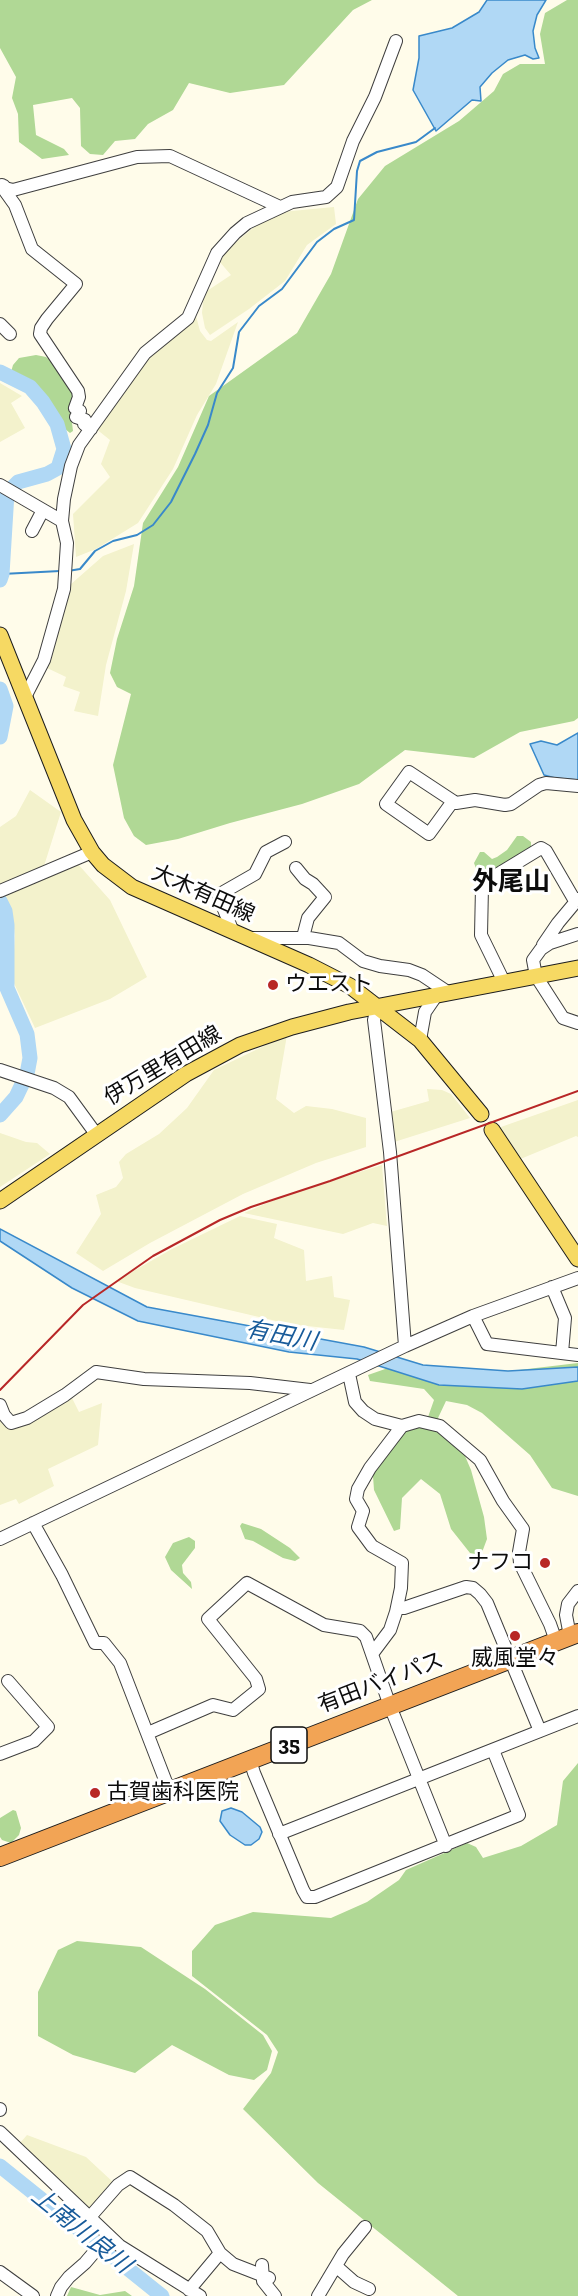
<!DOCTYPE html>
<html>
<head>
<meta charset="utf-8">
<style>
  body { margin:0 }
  canvas { display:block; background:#fffcea }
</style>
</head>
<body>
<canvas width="578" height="2296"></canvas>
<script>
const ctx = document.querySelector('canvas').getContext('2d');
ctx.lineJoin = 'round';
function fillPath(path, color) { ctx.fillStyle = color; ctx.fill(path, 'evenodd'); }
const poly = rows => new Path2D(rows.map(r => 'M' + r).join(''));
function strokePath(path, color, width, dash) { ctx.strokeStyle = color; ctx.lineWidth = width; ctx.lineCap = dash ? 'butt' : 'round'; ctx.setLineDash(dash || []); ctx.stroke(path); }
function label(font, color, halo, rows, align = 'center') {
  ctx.font = font + ' "Zilla Slab","Noto Sans JP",serif'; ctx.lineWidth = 6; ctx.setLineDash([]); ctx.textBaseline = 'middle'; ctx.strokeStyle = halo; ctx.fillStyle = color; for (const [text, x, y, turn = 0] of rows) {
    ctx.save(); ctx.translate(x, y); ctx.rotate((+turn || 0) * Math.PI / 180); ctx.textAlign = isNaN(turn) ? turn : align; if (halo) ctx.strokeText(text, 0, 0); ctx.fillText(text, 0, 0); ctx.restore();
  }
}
fillPath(poly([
  [334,207,336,224,307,245,285,281,249,309,210,335,205,328,202,313,203,302,207,291,231,275,219,261,228,249,259,223,281,212],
  [196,316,200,331,207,340,211,341,238,322,216,384,197,415,173,469,138,523,96,549,76,557,73,514,110,477,101,464,110,440,95,428,134,377,163,342,192,322],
  [0,383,22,396,11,403,25,428,0,442],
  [134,544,126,591,106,665,98,716,74,711,80,692,63,686,66,677,45,667,70,585,103,556],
  [30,790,61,812,44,866,0,886,0,827,16,816],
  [77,863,110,900,147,977,110,999,35,1028,12,979,15,936,12,913,3,893],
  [287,1035,276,1099,294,1113,306,1106,332,1109,366,1118,366,1147,316,1163,243,1194,150,1243,103,1271,76,1253,101,1214,96,1195,116,1187,123,1178,119,1162,126,1154,159,1134,187,1108,214,1070],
  [427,1089,442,1090,451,1094,470,1118,391,1143,387,1113,429,1101],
  [578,1100,578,1137,576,1136,518,1160,498,1128],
  [0,1133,26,1142,37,1143,50,1154,0,1187],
  [382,1165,387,1226,373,1223,343,1234,244,1213,286,1195],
  [240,1216,277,1224,274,1238,304,1250,306,1281,332,1276,334,1297,350,1300,344,1330,289,1324,135,1288,116,1281,172,1249],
  [71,1396,79,1412,102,1403,98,1445,48,1469,54,1486,19,1504,16,1499,0,1505,0,1415,8,1429,29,1421],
  [27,2135,86,2157,114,2183,89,2211,20,2143]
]), '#f3f2cc');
fillPath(poly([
  [0,0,372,0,353,10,284,85,230,93,189,83,173,110,148,124,135,139,115,141,103,155,90,154,81,146,80,108,72,98,33,105,36,135,64,149,69,155,42,159,19,142,18,114,12,98,16,77,0,48],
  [567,0,578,0,578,718,574,721,520,732,474,758,405,750,359,784,302,804,230,823,178,839,146,845,134,836,124,818,113,765,131,694,117,687,110,673,117,639,134,586,143,523,178,467,209,396,297,333,331,274,358,199,385,166,459,121,494,91,503,74,520,64,545,64,540,34,545,13],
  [36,355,46,357,57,366,68,387,74,392,74,401,70,407,73,431,70,433,65,429,40,393,30,382,11,372,13,365,19,358],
  [517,836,523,836,531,842,531,849,485,876,477,871,474,863,480,852,484,852,492,859,497,857,507,850],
  [578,1363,578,1496,552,1488,530,1455,482,1413,467,1405,446,1401,438,1418,459,1442,471,1470,484,1517,487,1539,481,1555,470,1553,451,1529,440,1494,421,1479,402,1498,400,1529,394,1531,374,1490,372,1462,395,1427,428,1417,434,1400,424,1389,370,1381,368,1375,388,1368,453,1378,470,1368,502,1372],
  [242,1523,261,1529,290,1548,300,1558,295,1561,283,1558,253,1541,245,1539,240,1526],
  [189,1537,195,1541,195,1548,182,1565,183,1573,191,1582,192,1589,171,1570,165,1557,173,1543],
  [578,1763,578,2296,458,2296,318,2183,243,2109,271,2073,278,2052,267,2035,192,1976,192,1951,215,1925,253,1912,331,1918,367,1902,399,1880,406,1870,467,1843,476,1847,483,1858,521,1846,557,1825,563,1781],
  [13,1810,16,1811,21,1828,19,1835,11,1843,2,1840,0,1837,0,1818],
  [77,1941,141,1947,205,1989,263,2035,272,2051,267,2070,254,2080,229,2075,172,2045,135,2073,73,2055,38,2036,38,1992,58,1950],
  [71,2287,100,2295,125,2291,132,2296,67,2296]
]), '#b0d895');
const water = poly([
  [487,0,546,0,537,15,533,31,535,48,539,58,533,59,525,55,508,60,492,73,480,87,481,101,472,100,436,131,413,90,419,58,419,36,452,28,479,12,487,0],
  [578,733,578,780,555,778,544,775,530,744,541,741,557,745,578,733],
  [0,1229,147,1307,364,1347,423,1365,508,1371,578,1367,578,1381,522,1389,439,1385,357,1359,289,1352,138,1321,72,1288,0,1241,0,1229],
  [231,1808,242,1812,260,1827,262,1832,259,1839,251,1845,245,1845,230,1835,220,1821,222,1811,231,1808]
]);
fillPath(water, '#b0d8f5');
strokePath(water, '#3989ca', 1.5);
strokePath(poly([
  [68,571,80,569,95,551,113,541,137,535,153,525,171,502,195,454,208,425,217,393,233,368,239,332,259,306,282,289,317,242,334,229,354,220,357,171,360,161,377,152,416,142,435,128],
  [2,574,60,571]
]), '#3989ca', 2);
strokePath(poly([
  [0,372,30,387,43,402,57,424,64,449,58,468,47,474,18,482,7,493,2,574,0,580],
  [0,689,6,706,0,737],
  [0,901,5,911,7,925,7,988,27,1034,30,1058,27,1074,16,1097,0,1115],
  [0,2166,162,2296]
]), '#b0d8f5', 15);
const minor = poly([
  [2,185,5,188,13,190,137,157,170,156,280,207],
  [4,186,5,191,15,205,32,249,76,284,47,319,41,328,40,334,78,391,79,397,75,408,80,411,76,417,85,420,84,424,91,429],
  [0,324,10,334],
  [0,485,62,521],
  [32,531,43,510],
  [25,697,44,660,64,589,67,543,62,521,64,499,71,466,79,445,145,353,188,318,217,253,235,233,247,223,292,202,326,197,337,187,353,141,375,97,396,41],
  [453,801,429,834,386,804,409,772,456,803,475,800,505,805,511,804,539,785,546,783,578,786],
  [296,868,305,879,313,884,325,897,308,918,303,937],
  [0,891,92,852],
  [233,932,219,897,220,894,255,874,266,852,285,842],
  [578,934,550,943,541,949,533,960,536,976,563,1018,578,1023],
  [252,938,309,938,339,943,363,961,380,966,409,970,422,975,449,993],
  [543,945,558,923,578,899],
  [504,982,481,935,482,887,490,879,541,848,546,851,575,901],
  [377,1007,374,1020,390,1152,405,1346],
  [420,1040,425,1012,436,996],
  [0,1070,54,1088,69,1097,96,1134],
  [552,1287,565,1318,562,1353],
  [473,1316,487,1344,578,1355],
  [349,1374,355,1402,363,1411,375,1419,402,1426,419,1421,440,1426,480,1460,503,1501,523,1529,519,1552,520,1563,550,1624,556,1641],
  [0,1405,4,1415,11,1423,27,1418,65,1395,96,1372,144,1379,250,1383,310,1390],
  [33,1523,62,1575,95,1643,104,1643,120,1663,169,1790],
  [0,1539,405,1346,473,1316,578,1278],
  [397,1608,404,1608,466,1587,473,1588,480,1594,487,1603,540,1731],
  [570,1636,566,1615,568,1604,578,1591],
  [372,1654,390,1630,396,1612,401,1588,402,1563,372,1546,358,1527,363,1511,356,1499,358,1489,370,1468,402,1426],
  [148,1733,213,1705,233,1710,259,1689,256,1679,208,1619,247,1583,324,1625,360,1631,366,1637,390,1706,446,1846],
  [0,1754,34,1741,48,1727,8,1681],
  [250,1760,254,1773,303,1890,307,1897,315,1897,519,1815,493,1750],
  [279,1834,578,1716],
  [0,2110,0,2109],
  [0,2132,120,2246,200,2296],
  [89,2218,118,2185,130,2177,174,2205,207,2231,220,2253,233,2264,269,2278],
  [262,2265,263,2281,275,2296],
  [337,2267,354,2282,369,2289],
  [0,2272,33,2296],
  [189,2290,220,2253],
  [57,2296,61,2287,69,2277,85,2263,108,2236],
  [318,2296,343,2254,365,2227]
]);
const major = poly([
  [0,635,74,820,92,852,103,865,132,887,309,965,350,986,420,1040,481,1114],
  [492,1130,578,1259],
  [0,1201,186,1074,240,1045,292,1027,349,1012,578,968]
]);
const highway = poly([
  [0,1857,578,1633]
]);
strokePath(minor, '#3f3f3f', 14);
strokePath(major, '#1d1d1d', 17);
strokePath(highway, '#1d1d1d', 20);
strokePath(minor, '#fff', 12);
strokePath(major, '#f6d963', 15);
strokePath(highway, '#f2a455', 18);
strokePath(poly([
  [0,1390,83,1305,153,1256,220,1220,251,1207,330,1181,578,1091]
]), '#b82727', 2);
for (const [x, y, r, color] of [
  [273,985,6,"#b82727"],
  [545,1563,6,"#b82727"],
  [515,1636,6,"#b82727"],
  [95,1793,6,"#b82727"]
]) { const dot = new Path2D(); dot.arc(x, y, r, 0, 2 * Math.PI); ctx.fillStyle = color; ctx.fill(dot); strokePath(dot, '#fff', 2); }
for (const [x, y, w] of [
  [289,1745,36]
]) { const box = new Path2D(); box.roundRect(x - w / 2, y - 18, w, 36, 4.5); ctx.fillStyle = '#fff'; ctx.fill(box); strokePath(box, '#0c0c0c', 1.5); }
label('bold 21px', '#0c0c0c', null, [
  ["35",289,1745]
]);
label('22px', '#0c0c0c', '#fff', [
  ["大木有田線",203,894,24],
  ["伊万里有田線",163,1066,-31],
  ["有田バイパス",381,1683,-21]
]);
label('22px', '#0c0c0c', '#fff', [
  ["ウエスト",285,985],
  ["ナフコ",533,1563,"right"],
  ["威風堂々",515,1659,"center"],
  ["古賀歯科医院",107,1793]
], 'left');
label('italic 24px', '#185b9a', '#fff', [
  ["有田川",281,1336,11],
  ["上南川良川",81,2231,39]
]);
label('bold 26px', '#0c0c0c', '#fff', [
  ["外尾山",511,883]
]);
</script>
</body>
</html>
